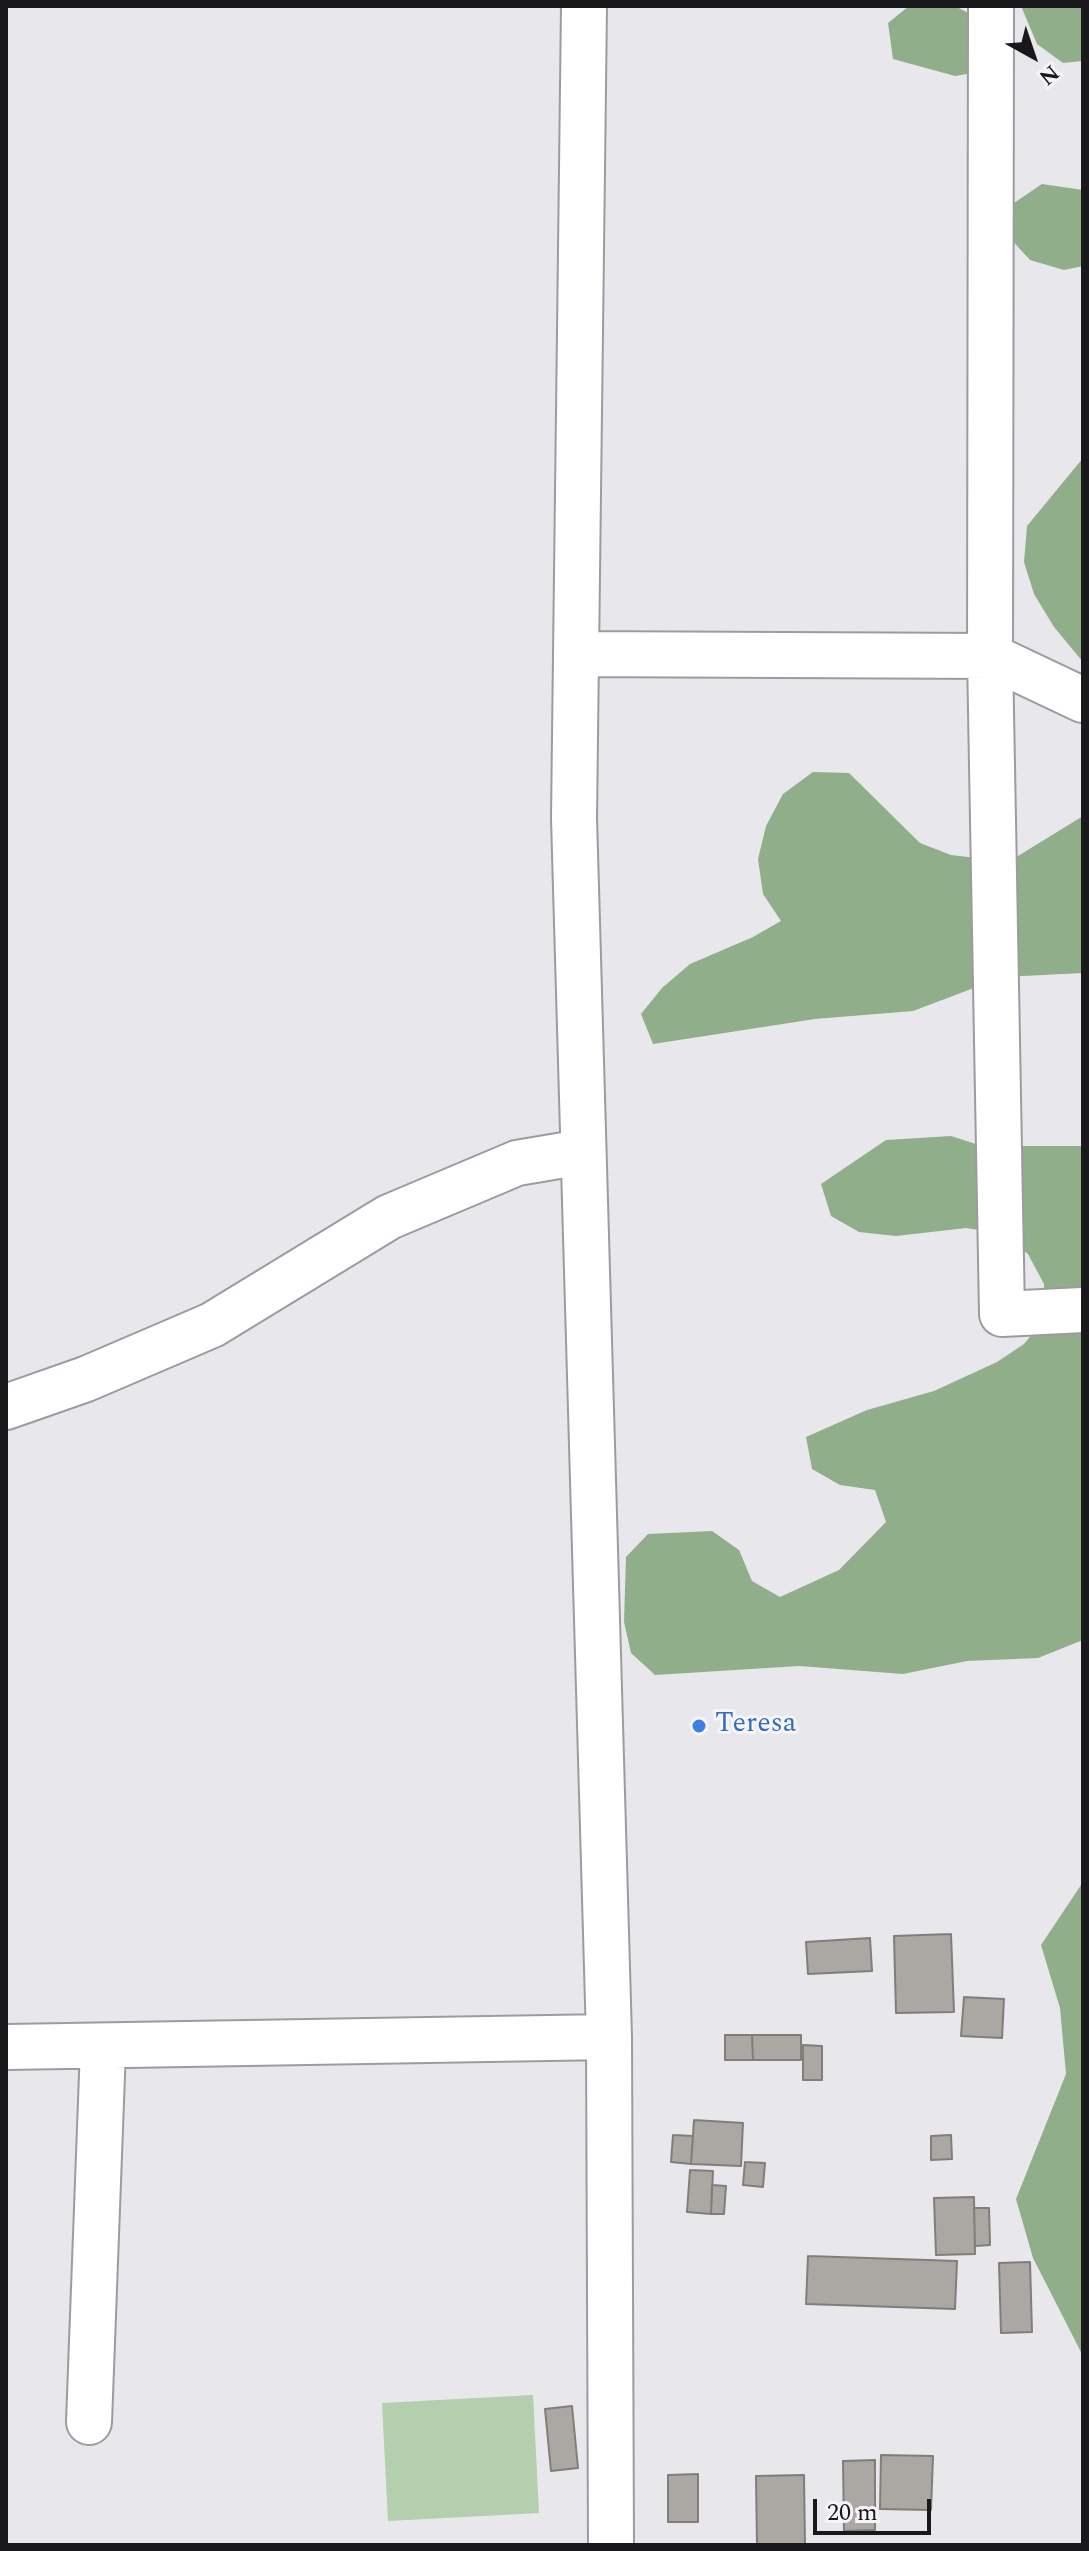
<!DOCTYPE html>
<html>
<head>
<meta charset="utf-8">
<style>
  body { margin:0 }
  #map { position:relative; width:1089px; height:2551px; overflow:hidden; background:#e8e7ec; font-family:Spectral,serif }
  canvas { display:block }
  .frame { position:absolute; inset:0; border:8px solid #19181a; pointer-events:none }
  .north { position:absolute; left:993px; top:16px; width:80px; height:80px; -webkit-text-stroke:6px #f5f4f9; paint-order:stroke; rotate:140deg; font-size:22px; font-weight:700; line-height:32px; text-align:center; color:#19181a }
  .north::after { content:''; display:block; margin:auto; width:28px; height:36px; background:#19181a; clip-path:polygon(50% 0,100% 100%,50% 72%,0 100%) }
  .scale { position:absolute; left:813px; top:2499px; width:118px; height:36px; box-sizing:border-box; border:4px solid #19181a; border-top:0; padding-left:10px; font-size:24px; line-height:28px; white-space:nowrap; color:#19181a; -webkit-text-stroke:6px #f5f4f9; paint-order:stroke }
</style>
</head>
<body>
<div id="map">
<canvas width="1089" height="2551"></canvas>
<div class="frame"></div>
<div class="north">N</div>
<div class="scale">20 m</div>
</div>
<script>
const ctx = document.querySelector('canvas').getContext('2d');
ctx.lineJoin = 'round';
function fillPath(path, color) { ctx.fillStyle = color; ctx.fill(path, 'evenodd'); }
const poly = rows => new Path2D(rows.map(r => 'M' + r).join(''));
function strokePath(path, color, width, dash) { ctx.strokeStyle = color; ctx.lineWidth = width; ctx.lineCap = dash ? 'butt' : 'round'; ctx.setLineDash(dash || []); ctx.stroke(path); }
function label(font, color, halo, rows, align = 'center') {
  ctx.font = font + ' Spectral,serif'; ctx.lineWidth = 6; ctx.setLineDash([]); ctx.textBaseline = 'middle'; ctx.strokeStyle = halo; ctx.fillStyle = color; for (const [text, x, y, turn = 0] of rows) {
    ctx.save(); ctx.translate(x, y); ctx.rotate((+turn || 0) * Math.PI / 180); ctx.textAlign = isNaN(turn) ? turn : align; if (halo) ctx.strokeText(text, 0, 0); ctx.fillText(text, 0, 0); ctx.restore();
  }
}
fillPath(poly([
  [533,2395,539,2513,388,2521,382,2403]
]), '#b3cfad');
fillPath(poly([
  [909,6,955,6,978,18,990,70,955,76,893,59,888,23],
  [1021,6,1083,6,1083,61,1063,63,1037,44],
  [1042,184,1083,190,1083,266,1064,270,1030,260,1008,236,1014,203],
  [1083,458,1083,662,1054,627,1034,594,1024,562,1027,526],
  [813,772,849,773,920,843,951,855,985,859,1018,856,1083,816,1083,973,1003,977,913,1011,815,1019,653,1044,641,1014,662,988,690,964,753,937,781,921,763,894,758,859,766,826,783,794],
  [951,1136,982,1146,1083,1146,1083,1640,1038,1658,967,1661,903,1674,799,1666,655,1675,631,1653,624,1622,626,1557,648,1534,712,1531,739,1550,752,1581,780,1597,839,1570,886,1522,875,1490,840,1485,812,1469,806,1437,867,1410,934,1391,997,1362,1024,1344,1045,1318,1044,1284,1028,1254,999,1233,966,1228,896,1236,859,1232,831,1216,821,1184,886,1140],
  [1083,1882,1083,2356,1033,2258,1016,2199,1066,2074,1060,2008,1041,1945]
]), '#90ae8a');
const building = poly([
  [951,1934,954,2012,896,2013,894,1936,951,1934],
  [870,1938,872,1971,808,1974,806,1942,870,1938],
  [964,1997,1004,1999,1002,2038,961,2036,964,1997],
  [725,2035,752,2035,753,2060,725,2060,725,2035],
  [752,2035,801,2035,801,2060,753,2060,752,2035],
  [803,2045,822,2046,822,2080,803,2080,803,2045],
  [694,2120,743,2123,741,2166,691,2164,694,2120],
  [673,2135,693,2136,691,2164,671,2162,673,2135],
  [951,2135,952,2159,931,2160,931,2136,951,2135],
  [745,2162,765,2163,763,2187,743,2185,745,2162],
  [690,2170,713,2171,711,2214,687,2212,690,2170],
  [712,2185,726,2186,724,2214,711,2214,712,2185],
  [974,2197,975,2254,936,2255,934,2198,974,2197],
  [974,2208,989,2208,990,2245,975,2246,974,2208],
  [808,2256,957,2261,955,2309,806,2304,808,2256],
  [1030,2262,1032,2332,1001,2333,999,2263,1030,2262],
  [572,2406,578,2468,551,2471,545,2409,572,2406],
  [881,2455,933,2456,931,2510,880,2509,881,2455],
  [875,2460,875,2530,844,2531,843,2461,875,2460],
  [698,2474,698,2522,668,2522,668,2475,698,2474],
  [804,2475,805,2545,757,2545,756,2476,804,2475]
]);
fillPath(building, '#aba8a3');
strokePath(building, '#817e7a', 2);
const minor = poly([
  [584,6,574,818,609,2037,611,2545],
  [991,6,990,656,1002,1314,1083,1310],
  [576,654,990,656,1083,700],
  [6,1407,86,1379,212,1325,389,1217,517,1163,582,1152],
  [6,2047,609,2037],
  [89,2422,103,2048]
]);
strokePath(minor, '#9d9ba0', 48);
strokePath(minor, '#fff', 44);
for (const [x, y, r, color] of [
  [699,1726,8,"#3f7fe0"]
]) { const dot = new Path2D(); dot.arc(x, y, r, 0, 2 * Math.PI); ctx.fillStyle = color; ctx.fill(dot); strokePath(dot, '#f5f4f9', 3); }
label('28px', '#366cbe', '#f5f4f9', [
  ["Teresa",715,1726]
], 'left');
</script>
</body>
</html>
